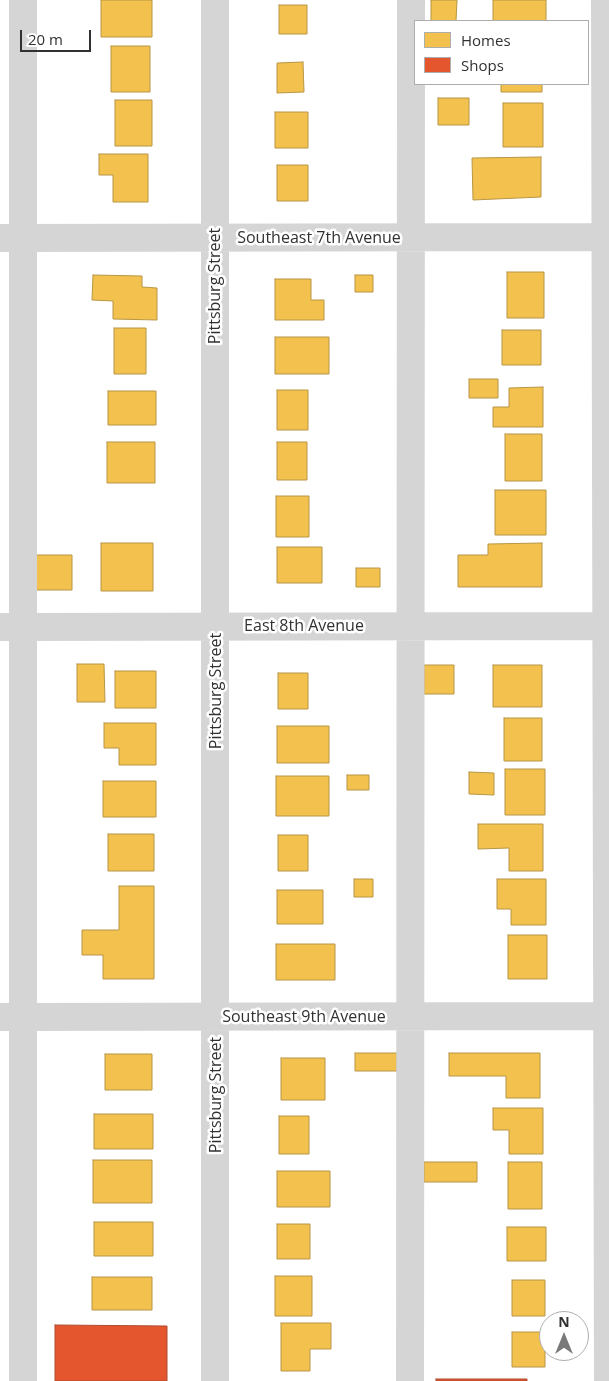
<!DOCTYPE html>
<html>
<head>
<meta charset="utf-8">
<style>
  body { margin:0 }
  #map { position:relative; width:609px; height:1381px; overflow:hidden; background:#fff; font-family:"Open Sans",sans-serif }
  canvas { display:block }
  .legend { position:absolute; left:414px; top:20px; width:175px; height:65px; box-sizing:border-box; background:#fff; border:1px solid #adadad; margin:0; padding:6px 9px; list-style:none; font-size:15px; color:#313131 }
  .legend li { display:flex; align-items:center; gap:10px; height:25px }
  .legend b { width:25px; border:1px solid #adadad }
  .north { position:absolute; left:539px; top:1311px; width:50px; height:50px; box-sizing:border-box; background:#fff; border:1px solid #adadad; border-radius:50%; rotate:0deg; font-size:14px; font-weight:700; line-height:20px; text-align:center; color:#313131 }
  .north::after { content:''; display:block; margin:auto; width:18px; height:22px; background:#797979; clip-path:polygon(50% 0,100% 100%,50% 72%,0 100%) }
  .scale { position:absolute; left:20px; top:30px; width:71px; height:22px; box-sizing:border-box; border:2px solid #313131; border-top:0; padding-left:6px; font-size:15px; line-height:18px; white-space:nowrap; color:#313131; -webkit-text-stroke:4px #fff; paint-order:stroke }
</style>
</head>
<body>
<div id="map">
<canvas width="609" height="1381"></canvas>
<ul class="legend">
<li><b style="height:14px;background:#f2c14e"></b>Homes</li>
<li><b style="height:14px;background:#e4572e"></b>Shops</li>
</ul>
<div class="north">N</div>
<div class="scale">20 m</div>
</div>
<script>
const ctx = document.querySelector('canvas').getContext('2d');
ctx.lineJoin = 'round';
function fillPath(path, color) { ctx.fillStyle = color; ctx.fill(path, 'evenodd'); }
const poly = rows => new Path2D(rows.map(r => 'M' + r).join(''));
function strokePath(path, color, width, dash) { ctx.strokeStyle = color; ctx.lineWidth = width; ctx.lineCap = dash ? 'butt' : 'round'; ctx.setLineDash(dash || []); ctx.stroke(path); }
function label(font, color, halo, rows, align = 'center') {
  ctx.font = font + ' "Open Sans",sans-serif'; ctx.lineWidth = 5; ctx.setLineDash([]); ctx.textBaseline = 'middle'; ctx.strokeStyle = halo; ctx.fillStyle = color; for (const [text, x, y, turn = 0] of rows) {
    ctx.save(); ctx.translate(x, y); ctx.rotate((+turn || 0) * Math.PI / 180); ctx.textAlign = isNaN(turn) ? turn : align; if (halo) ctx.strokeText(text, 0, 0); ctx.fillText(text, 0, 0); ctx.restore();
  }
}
const homes = poly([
  [101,0,152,0,152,37,101,37,101,0],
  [431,0,457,0,456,21,431,21,431,0],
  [493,0,546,0,546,21,493,21,493,0],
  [279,5,307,5,307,34,279,34,279,5],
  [111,46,150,46,150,92,111,92,111,46],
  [303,62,304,92,277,93,277,63,303,62],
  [501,84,542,84,542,92,501,92,501,84],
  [438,98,469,98,469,125,438,125,438,98],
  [115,100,152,100,152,146,115,146,115,100],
  [503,103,543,103,543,147,503,147,503,103],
  [275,112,308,112,308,148,275,148,275,112],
  [99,154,148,154,148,202,113,202,113,175,99,175,99,154],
  [541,157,541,197,473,200,472,158,541,157],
  [277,165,308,165,308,201,277,201,277,165],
  [507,272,544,272,544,318,507,318,507,272],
  [93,275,142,276,142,287,157,288,157,320,113,319,113,301,92,300,93,275],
  [355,275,373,275,373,292,355,292,355,275],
  [275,279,311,279,311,300,324,300,324,320,275,320,275,279],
  [114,328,146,328,146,374,114,374,114,328],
  [502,330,541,330,541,365,502,365,502,330],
  [275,337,329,337,329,374,275,374,275,337],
  [469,379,498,379,498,398,469,398,469,379],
  [543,387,543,427,493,427,493,407,509,407,509,388,543,387],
  [277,390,308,390,308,430,277,430,277,390],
  [108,391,156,391,156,425,108,425,108,391],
  [505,434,542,434,542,481,505,481,505,434],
  [107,442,155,442,155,483,107,483,107,442],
  [277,442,307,442,307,480,277,480,277,442],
  [495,490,546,490,546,535,495,535,495,490],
  [276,496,309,496,309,537,276,537,276,496],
  [101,543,153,543,153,591,101,591,101,543],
  [542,543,542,587,458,587,458,555,488,555,488,544,542,543],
  [277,547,322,547,322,583,277,583,277,547],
  [31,555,72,555,72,590,31,590,31,555],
  [356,568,380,568,380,587,356,587,356,568],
  [77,664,104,664,105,702,77,702,77,664],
  [424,665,454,665,454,694,424,694,424,665],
  [493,665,542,665,542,707,493,707,493,665],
  [115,671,156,671,156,708,115,708,115,671],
  [278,673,308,673,308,709,278,709,278,673],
  [504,718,542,718,542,761,504,761,504,718],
  [104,723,156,723,156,765,119,765,119,748,104,748,104,723],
  [277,726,329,726,329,763,277,763,277,726],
  [505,769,545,769,545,815,505,815,505,769],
  [469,772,494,773,494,795,469,794,469,772],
  [347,775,369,775,369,790,347,790,347,775],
  [276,776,329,776,329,816,276,816,276,776],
  [103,781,156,781,156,817,103,817,103,781],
  [478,824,543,824,543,871,509,871,509,848,478,849,478,824],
  [108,834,154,834,154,871,108,871,108,834],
  [278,835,308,835,308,871,278,871,278,835],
  [354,879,373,879,373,897,354,897,354,879],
  [497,879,546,879,546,925,511,925,511,909,497,909,497,879],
  [119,886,154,886,154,979,103,979,103,955,82,955,82,930,119,930,119,886],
  [277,890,323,890,323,924,277,924,277,890],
  [508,935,547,935,547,979,508,979,508,935],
  [276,944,335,944,335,980,276,980,276,944],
  [355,1053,397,1053,397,1071,355,1071,355,1053],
  [449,1053,540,1053,540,1098,506,1098,506,1076,449,1076,449,1053],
  [105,1054,152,1054,152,1090,105,1090,105,1054],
  [281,1058,325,1058,325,1100,281,1100,281,1058],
  [493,1108,543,1108,543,1154,509,1154,509,1130,493,1130,493,1108],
  [94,1114,153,1114,153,1149,94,1149,94,1114],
  [279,1116,309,1116,309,1154,279,1154,279,1116],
  [93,1160,152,1160,152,1203,93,1203,93,1160],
  [424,1162,477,1162,477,1182,424,1182,424,1162],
  [508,1162,542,1162,542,1209,508,1209,508,1162],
  [277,1171,330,1171,330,1207,277,1207,277,1171],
  [94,1222,153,1222,153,1256,94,1256,94,1222],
  [277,1224,310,1224,310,1259,277,1259,277,1224],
  [507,1227,546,1227,546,1261,507,1261,507,1227],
  [275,1276,312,1276,312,1316,275,1316,275,1276],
  [92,1277,152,1277,152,1310,92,1310,92,1277],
  [512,1280,545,1280,545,1316,512,1316,512,1280],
  [281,1323,331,1323,331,1349,310,1349,310,1371,281,1371,281,1323],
  [512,1332,545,1332,545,1367,512,1367,512,1332]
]);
fillPath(homes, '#f2c14e');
strokePath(homes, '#b89645', 1);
const shops = poly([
  [55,1325,167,1326,167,1381,55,1381,55,1325],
  [436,1379,527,1379,527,1381,436,1381,436,1379]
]);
fillPath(shops, '#e4572e');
strokePath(shops, '#ae4c2f', 1);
strokePath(poly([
  [23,0,23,1381],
  [605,0,608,1381],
  [0,238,609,237],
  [0,627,609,626],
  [0,1017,609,1016],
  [215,1381,215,0],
  [410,1381,411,0]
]), '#d5d5d5', 28);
label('16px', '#313131', '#fff', [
  ["Southeast 7th Avenue",319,238],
  ["Pittsburg Street",215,286,-90],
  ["East 8th Avenue",304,626],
  ["Pittsburg Street",216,691,-90],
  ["Southeast 9th Avenue",304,1017],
  ["Pittsburg Street",216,1095,-90]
]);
</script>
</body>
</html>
